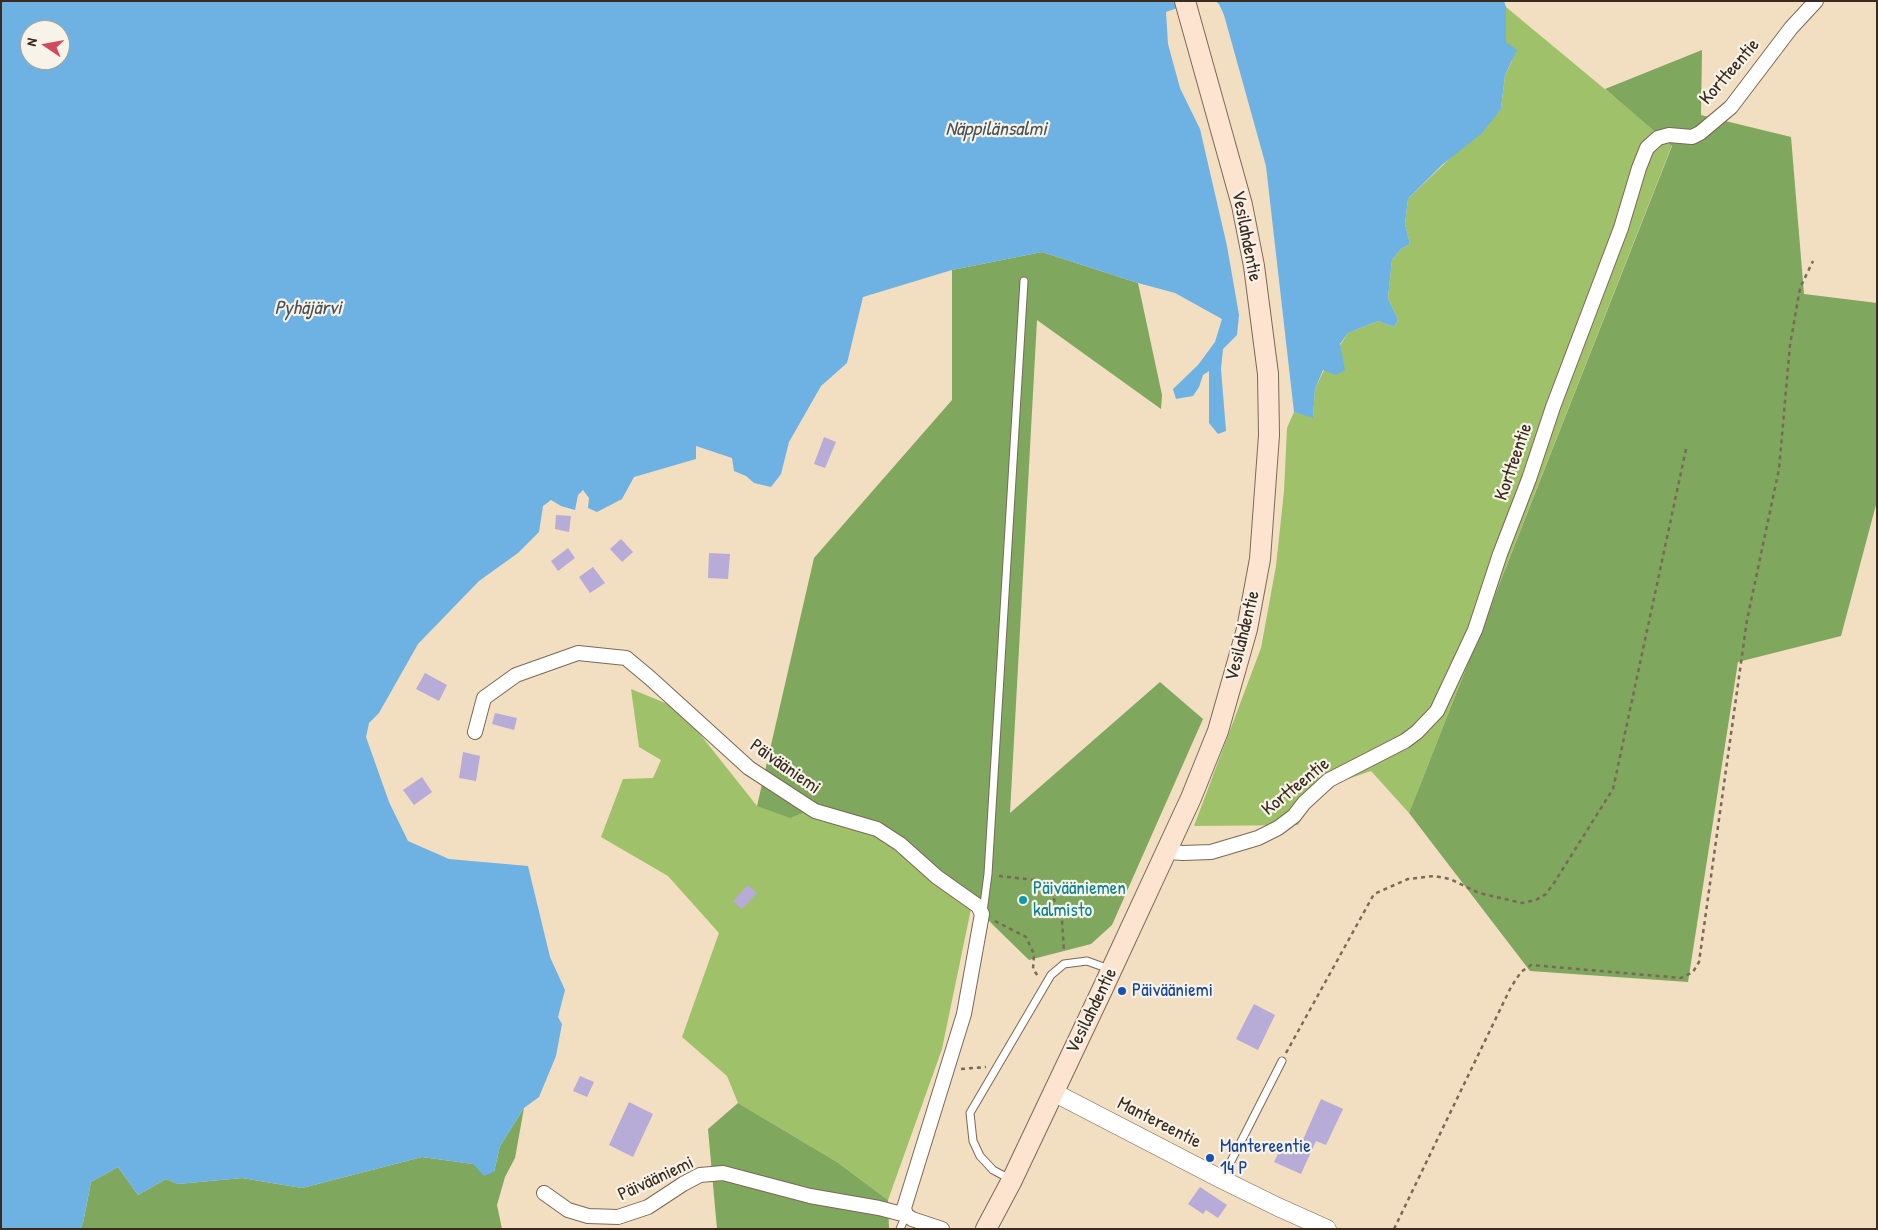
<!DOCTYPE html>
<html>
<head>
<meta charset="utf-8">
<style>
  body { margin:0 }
  #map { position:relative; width:1878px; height:1230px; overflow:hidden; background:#f2dec1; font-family:"Patrick Hand",sans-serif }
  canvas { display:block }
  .frame { position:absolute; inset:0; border:2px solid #3b2a1e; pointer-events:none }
  .north { position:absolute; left:20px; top:20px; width:50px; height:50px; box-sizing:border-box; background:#f7f3e8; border:1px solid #aca397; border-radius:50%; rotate:282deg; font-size:14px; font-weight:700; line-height:20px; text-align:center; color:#3b2a1e }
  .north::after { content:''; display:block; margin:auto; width:18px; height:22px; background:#d1495b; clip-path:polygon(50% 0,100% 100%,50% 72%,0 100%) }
</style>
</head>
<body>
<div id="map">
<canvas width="1878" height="1230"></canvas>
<div class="frame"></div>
<div class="north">N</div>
</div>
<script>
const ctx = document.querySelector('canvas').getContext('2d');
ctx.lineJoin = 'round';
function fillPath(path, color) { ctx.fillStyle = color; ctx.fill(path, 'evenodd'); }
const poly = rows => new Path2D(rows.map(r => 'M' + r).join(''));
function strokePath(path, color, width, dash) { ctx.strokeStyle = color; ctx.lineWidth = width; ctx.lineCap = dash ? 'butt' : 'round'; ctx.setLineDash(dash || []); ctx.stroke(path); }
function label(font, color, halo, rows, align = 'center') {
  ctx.font = font + ' "Patrick Hand",sans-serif'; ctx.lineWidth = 4.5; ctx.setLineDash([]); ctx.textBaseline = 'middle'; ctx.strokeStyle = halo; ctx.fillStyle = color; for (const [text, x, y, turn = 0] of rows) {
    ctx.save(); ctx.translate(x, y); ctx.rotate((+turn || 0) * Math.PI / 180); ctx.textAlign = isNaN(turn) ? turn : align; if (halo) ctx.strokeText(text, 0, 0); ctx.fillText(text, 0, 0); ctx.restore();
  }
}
fillPath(poly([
  [1506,7,1672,145,1409,813,1371,771,1319,789,1298,825,1194,826,1261,648,1276,566,1284,491,1287,428,1294,412,1313,417,1315,389,1324,370,1348,333,1378,321,1394,327,1398,320,1388,298,1392,260,1401,249,1410,244,1405,224,1408,199,1501,109,1505,75,1512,61,1506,43],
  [631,689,680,709,757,806,820,806,880,826,910,844,972,904,942,1049,888,1200,837,1162,738,1103,727,1076,682,1037,719,933,668,876,601,837,623,779,653,778,661,760,639,747]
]), '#9fc16a');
fillPath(poly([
  [1702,50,1701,115,1791,137,1804,294,1877,303,1877,501,1841,636,1738,662,1688,982,1530,971,1409,813,1672,146,1605,89],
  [1042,252,1138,283,1162,395,1161,409,1037,320,1010,813,1160,682,1203,719,1112,925,1091,944,1029,960,910,844,880,826,820,806,790,818,757,806,814,558,952,400,952,270],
  [738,1103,837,1162,888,1200,889,1229,717,1229,708,1129],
  [524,1108,515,1158,505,1177,497,1205,502,1229,80,1229,83,1223,91,1182,118,1167,138,1195,166,1179,178,1184,242,1178,302,1188,422,1157,473,1164,494,1172,500,1146]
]), '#7fa75e');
fillPath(poly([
  [1,1,1197,1,1166,12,1168,44,1180,88,1200,129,1227,246,1239,315,1237,335,1223,349,1221,369,1226,431,1218,434,1209,423,1209,371,1203,375,1199,387,1193,396,1176,399,1173,389,1198,365,1215,342,1222,319,1175,293,1138,283,1042,252,952,270,863,297,847,363,821,386,789,442,781,474,771,487,754,483,746,476,734,471,732,458,696,446,696,459,634,477,622,499,597,512,588,508,589,498,583,490,578,495,575,510,561,506,551,500,543,506,539,532,518,553,479,581,418,644,379,713,369,723,366,737,389,802,408,841,449,859,528,866,550,957,565,990,558,1017,562,1024,556,1056,539,1097,524,1108,500,1146,494,1172,484,1176,473,1164,422,1157,302,1188,242,1178,178,1184,166,1179,138,1195,118,1167,91,1182,83,1223,80,1229,1,1229],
  [30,30,60,30,60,60,30,60],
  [1215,1,1504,1,1506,7,1506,42,1517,50,1505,75,1501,109,1482,133,1442,165,1408,199,1405,224,1410,244,1401,249,1392,260,1388,298,1398,320,1394,327,1378,321,1348,333,1340,344,1345,370,1336,375,1323,370,1315,389,1313,418,1294,412,1266,166,1224,15,1219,4]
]), '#6eb1e3');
fillPath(poly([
  [824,437,836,442,825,468,814,464],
  [556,515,571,516,569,532,555,529],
  [621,539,633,552,622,562,610,549],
  [568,548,575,558,558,571,551,561],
  [709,553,730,554,728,579,708,578],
  [593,567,605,583,590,593,579,577],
  [425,673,447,685,439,701,416,689],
  [495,713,517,718,514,730,492,724],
  [463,752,480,756,476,781,459,778],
  [422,777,432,792,414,805,403,790],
  [748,885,757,893,742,909,733,901],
  [1254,1004,1275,1015,1258,1050,1236,1039],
  [580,1076,594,1082,587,1097,573,1091],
  [1321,1099,1343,1109,1326,1145,1316,1141,1301,1174,1274,1162,1283,1144,1298,1151],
  [629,1102,653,1114,633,1157,609,1145],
  [1200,1187,1227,1205,1218,1218,1206,1210,1203,1214,1188,1204]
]), '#b7abd7');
const service = poly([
  [983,912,988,874,1024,281],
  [1010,1179,993,1170,980,1156,973,1141,970,1113,1051,975,1064,964,1087,961,1109,969],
  [1222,1179,1282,1061],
  [900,1229,906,1215]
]);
const minor = poly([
  [475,732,484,698,516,675,578,653,626,658,650,678,749,768,815,811,877,829,900,844,937,877,978,906,982,914,964,1014,904,1208,906,1215,912,1219,942,1229],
  [1168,852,1183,853,1211,852,1258,838,1278,828,1294,816,1304,803,1329,780,1405,741,1417,732,1437,711,1475,630,1500,554,1529,479,1553,407,1621,228,1639,168,1647,148,1658,138,1669,135,1692,137,1700,133,1731,107,1791,28,1816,1],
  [544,1193,568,1210,588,1216,618,1217,648,1207,683,1184,700,1175,723,1173,810,1196,879,1208,906,1215]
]);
const tertiary = poly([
  [1053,1092,1221,1179,1278,1207,1327,1229]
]);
const secondary = poly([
  [986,1229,1012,1180,1103,988,1191,798,1218,731,1247,629,1260,559,1269,435,1268,374,1254,266,1242,205,1185,1]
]);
strokePath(service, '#7b6957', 9);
strokePath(minor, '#7b6957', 16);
strokePath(tertiary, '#7b6957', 19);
strokePath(secondary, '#7b6957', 22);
strokePath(poly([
  [999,876,1035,880,1044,883,1050,889,1062,920,1064,952],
  [995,921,1026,937,1034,954,1033,969,1038,976],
  [1286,1053,1374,894,1408,879,1434,876,1450,879,1479,893,1522,903,1536,900,1546,894,1554,883,1613,789,1686,449],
  [961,1069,986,1067],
  [1394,1229,1511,987,1521,972,1531,965,1681,978,1693,972,1699,962,1747,620,1779,469,1790,345,1800,288,1813,261]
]), '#7b6957', 2.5, [4, 4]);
strokePath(service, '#fff', 7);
strokePath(minor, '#fff', 14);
strokePath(tertiary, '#fff', 18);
strokePath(secondary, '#fde4d0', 20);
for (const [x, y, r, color] of [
  [1023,900,5,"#0f9aa8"],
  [1122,991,5,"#1a4fb4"],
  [1210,1158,5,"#1a4fb4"]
]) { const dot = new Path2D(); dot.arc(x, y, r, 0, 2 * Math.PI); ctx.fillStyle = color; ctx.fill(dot); strokePath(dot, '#f7f3e8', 2); }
label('19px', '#3b2a1e', '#f7f3e8', [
  ["Kortteentie",1730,72,-49],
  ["Vesilahdentie",1246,236,79],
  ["Kortteentie",1514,462,-71],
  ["Vesilahdentie",1243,636,-76],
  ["Päivääniemi",785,767,35],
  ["Kortteentie",1296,787,-39],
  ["Vesilahdentie",1092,1011,-64],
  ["Mantereentie",1159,1123,27],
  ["Päivääniemi",656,1179,-25]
]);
label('19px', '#0d838f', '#f7f3e8', [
  ["Päivääniemen",1033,889],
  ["kalmisto",1033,911]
], 'left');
label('19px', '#164399', '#f7f3e8', [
  ["Päivääniemi",1132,991],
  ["Mantereentie",1220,1147],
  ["14 P",1220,1169]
], 'left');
label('italic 20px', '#4a5259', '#f7f3e8', [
  ["Näppilänsalmi",996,130],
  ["Pyhäjärvi",308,309]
]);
</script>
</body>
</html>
